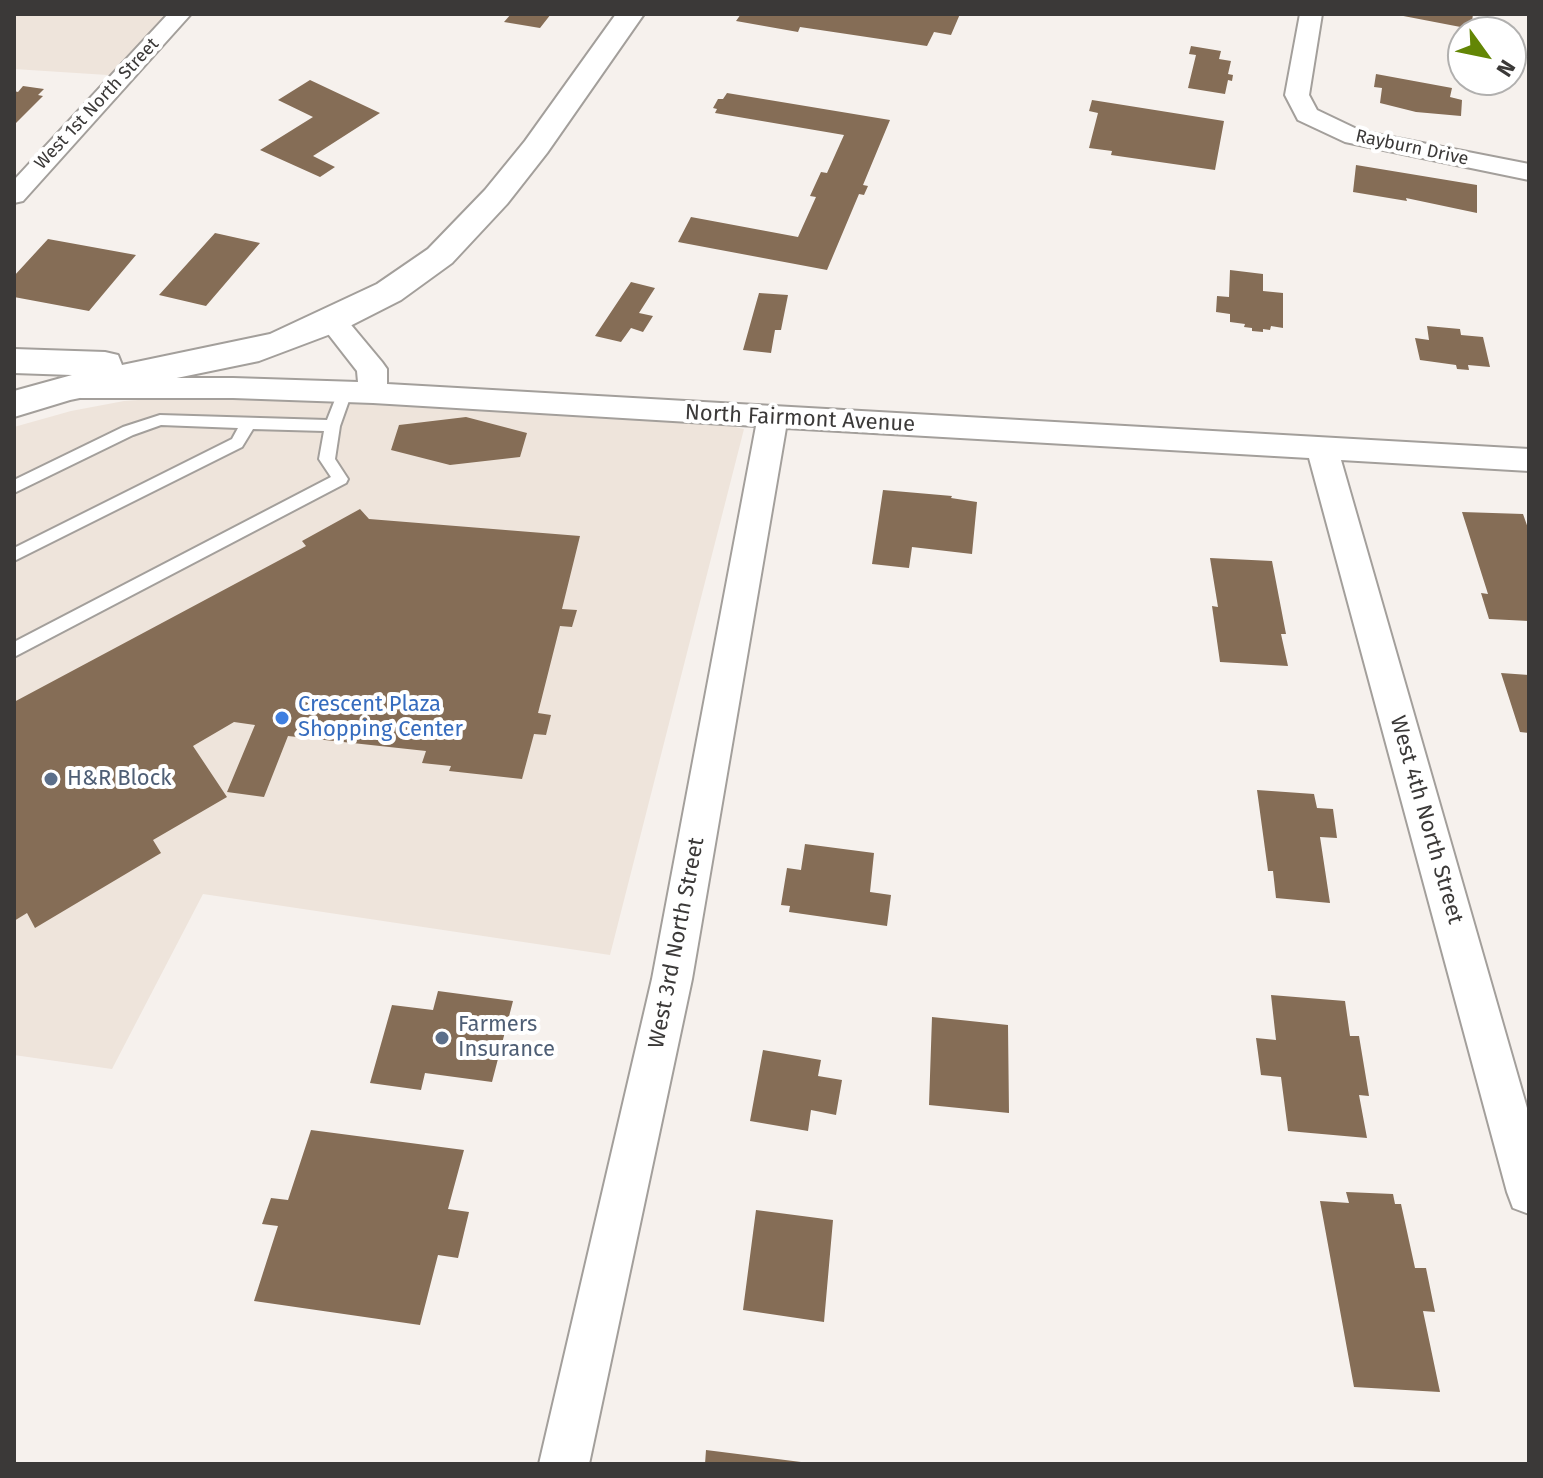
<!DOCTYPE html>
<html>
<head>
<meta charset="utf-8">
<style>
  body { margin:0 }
  #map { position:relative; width:1543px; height:1478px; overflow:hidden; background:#f6f1ed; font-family:"Fira Sans",sans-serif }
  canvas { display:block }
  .frame { position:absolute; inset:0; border:16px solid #3b3938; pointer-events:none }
  .north { position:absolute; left:1447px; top:16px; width:80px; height:80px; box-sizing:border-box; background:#fff; border:2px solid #b1b0af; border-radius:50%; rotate:123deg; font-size:22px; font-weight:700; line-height:32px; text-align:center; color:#3b3938 }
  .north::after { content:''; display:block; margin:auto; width:28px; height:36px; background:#638605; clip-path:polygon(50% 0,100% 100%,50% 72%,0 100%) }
</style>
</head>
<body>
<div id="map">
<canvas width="1543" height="1478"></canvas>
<div class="frame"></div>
<div class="north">N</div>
</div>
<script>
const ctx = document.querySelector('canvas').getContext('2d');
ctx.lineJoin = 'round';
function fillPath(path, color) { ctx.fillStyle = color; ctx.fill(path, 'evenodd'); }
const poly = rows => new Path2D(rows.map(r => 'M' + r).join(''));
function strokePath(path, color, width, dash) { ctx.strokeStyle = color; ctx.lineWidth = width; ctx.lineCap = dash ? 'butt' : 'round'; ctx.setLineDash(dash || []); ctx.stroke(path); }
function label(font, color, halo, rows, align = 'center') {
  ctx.font = font + ' "Fira Sans",sans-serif'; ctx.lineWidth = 8; ctx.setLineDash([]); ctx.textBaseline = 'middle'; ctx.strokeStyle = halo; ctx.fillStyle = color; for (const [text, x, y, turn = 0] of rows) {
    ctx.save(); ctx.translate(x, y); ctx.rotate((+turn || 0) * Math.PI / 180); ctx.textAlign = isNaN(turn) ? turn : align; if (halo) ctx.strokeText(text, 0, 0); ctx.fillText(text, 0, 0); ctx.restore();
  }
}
fillPath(poly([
  [14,14,180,14,123,76,14,69],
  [181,397,288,397,718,423,744,429,610,955,203,894,112,1069,14,1055,14,427,71,411,124,401]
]), '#eee4db');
fillPath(poly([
  [511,14,551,14,540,28,504,22],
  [741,14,960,14,951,35,934,32,927,46,800,27,798,32,736,21],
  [1393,14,1473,14,1471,29],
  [1191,46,1221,51,1219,59,1231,61,1228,74,1233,75,1232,81,1228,80,1225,94,1188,88,1196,55,1189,54],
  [1376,74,1452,88,1450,97,1462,100,1461,116,1416,112,1380,103,1382,88,1374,87],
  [310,80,380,113,313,156,335,167,320,177,260,150,313,117,278,100],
  [23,86,44,89,38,95,43,96,14,125,14,91,18,92],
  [727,93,890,120,863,185,868,186,864,195,859,194,827,270,678,242,691,217,798,237,816,197,810,196,821,172,827,173,844,135,715,113,717,109,713,108,718,99,723,99],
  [1092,100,1224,121,1215,170,1111,155,1112,151,1089,148,1098,113,1089,111],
  [1356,165,1477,185,1477,213,1406,198,1407,201,1353,192],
  [215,233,260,243,206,306,159,295],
  [48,239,136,255,89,311,14,297,14,276],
  [1230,270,1263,274,1263,291,1283,293,1283,328,1271,326,1270,330,1263,329,1263,332,1252,331,1252,328,1244,327,1245,324,1230,322,1230,314,1216,312,1217,296,1229,297],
  [631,282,655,288,639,313,653,316,643,332,631,328,621,342,595,336],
  [759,293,788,295,781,330,775,330,771,353,743,350],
  [1427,326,1460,329,1461,335,1483,337,1490,367,1468,365,1469,370,1457,369,1456,365,1420,360,1415,338,1429,340],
  [466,417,527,433,520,457,450,465,391,450,399,425],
  [883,490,952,496,951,498,977,502,972,554,912,547,909,568,872,564],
  [360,509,369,519,580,536,562,609,577,610,572,627,560,626,538,713,551,715,546,735,534,734,522,779,449,771,451,766,422,763,426,751,288,736,264,797,227,792,255,725,234,722,193,746,227,797,153,840,161,853,35,928,27,913,14,921,14,702,306,546,302,541],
  [1462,512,1523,514,1529,531,1529,621,1489,619,1481,593,1488,594],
  [1210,558,1272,561,1286,634,1281,634,1288,666,1220,662,1212,606,1218,607],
  [1501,673,1529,675,1529,733,1520,732],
  [1257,790,1314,794,1317,808,1333,809,1337,838,1320,837,1330,903,1276,898,1273,871,1268,871],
  [805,844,874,853,870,892,891,895,887,926,789,912,790,906,781,905,787,868,801,870],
  [438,991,513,1001,492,1082,425,1073,421,1090,370,1083,392,1005,433,1010],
  [1271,995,1345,1001,1350,1036,1359,1036,1369,1096,1359,1095,1367,1138,1288,1131,1281,1077,1261,1075,1256,1038,1276,1040],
  [932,1017,1008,1025,1009,1113,929,1105],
  [763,1050,821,1060,818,1076,842,1080,836,1115,811,1110,808,1131,750,1121],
  [311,1130,464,1150,448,1209,469,1212,458,1258,438,1255,420,1325,254,1301,278,1226,262,1224,271,1198,288,1200],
  [1346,1192,1393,1194,1395,1204,1401,1204,1415,1268,1426,1268,1435,1312,1423,1311,1440,1392,1354,1387,1320,1201,1349,1203],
  [756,1210,833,1220,824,1322,743,1310],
  [706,1450,801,1462,801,1464,705,1464]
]), '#856d56');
const lane = poly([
  [345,387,352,392,340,426,335,459,348,479,346,483,14,657,14,642,331,477,319,459,324,431,253,429,242,447,14,561,14,548,232,439,238,428,161,425,133,435,14,493,14,480,123,427,160,415,327,420,338,392,345,387]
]);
const street = poly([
  [168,14,191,14,23,201,14,203,14,180,168,14],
  [1300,14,1322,14,1309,95,1317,110,1361,131,1529,164,1529,180,1345,142,1298,120,1285,95,1300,14],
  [332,312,342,314,382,362,387,369,387,384,1529,449,1529,471,1341,460,1529,1115,1529,1214,1513,1208,1507,1192,1309,458,786,428,692,979,589,1464,539,1464,652,979,756,426,373,403,233,398,81,398,71,395,66,388,71,381,81,378,233,378,358,382,357,371,318,321,322,314,332,312]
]);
const secondary = poly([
  [616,14,644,14,547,153,507,204,452,263,401,300,344,329,259,361,70,400,14,417,14,391,72,375,14,373,14,349,105,352,118,355,122,365,270,334,377,284,428,249,485,190,525,141,616,14]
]);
strokePath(lane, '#a39f9b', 4);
strokePath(street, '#a39f9b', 4);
strokePath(secondary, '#a39f9b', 4);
fillPath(lane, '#fff');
fillPath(street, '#fff');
fillPath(secondary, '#fff');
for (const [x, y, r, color] of [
  [282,718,8,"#3f7fe0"],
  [51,779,8,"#5c6f8a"],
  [442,1038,8,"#5c6f8a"]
]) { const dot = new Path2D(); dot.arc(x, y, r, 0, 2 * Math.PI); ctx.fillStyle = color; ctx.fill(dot); strokePath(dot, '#fff', 3); }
label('18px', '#3b3938', '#fff', [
  ["West 1st North Street",97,104,-47],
  ["Rayburn Drive",1412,148,12]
]);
label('22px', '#3b3938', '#fff', [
  ["North Fairmont Avenue",800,419,3],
  ["West 4th North Street",1426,820,74],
  ["West 3rd North Street",677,943,-79]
]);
label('22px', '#366cbe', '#fff', [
  ["Crescent Plaza",298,705],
  ["Shopping Center",298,730]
], 'left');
label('22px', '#4e5e75', '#fff', [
  ["H&R Block",67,779],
  ["Farmers",458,1025],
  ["Insurance",458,1050]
], 'left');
</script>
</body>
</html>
